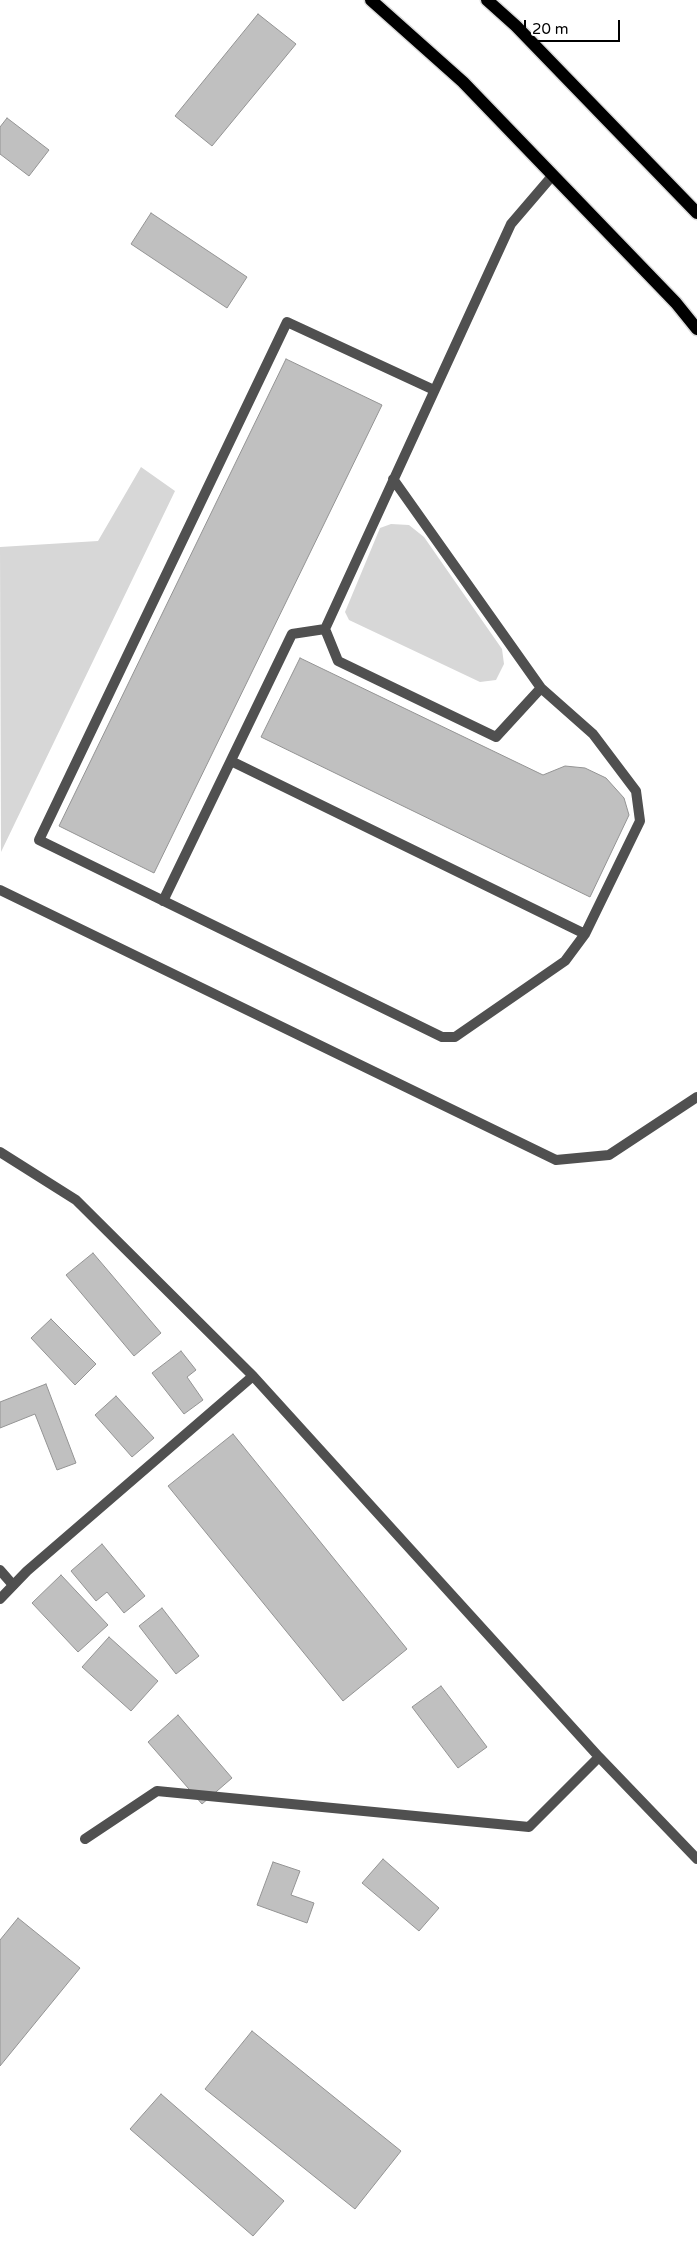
<!DOCTYPE html>
<html>
<head>
<meta charset="utf-8">
<style>
  body { margin:0 }
  #map { position:relative; width:697px; height:2264px; overflow:hidden; background:#fff; font-family:"Varela Round",sans-serif }
  canvas { display:block }
  .scale { position:absolute; left:524px; top:20px; width:96px; height:22px; box-sizing:border-box; border:2px solid #000; border-top:0; padding-left:6px; font-size:15px; line-height:18px; white-space:nowrap; color:#000; -webkit-text-stroke:4px #fff; paint-order:stroke }
</style>
</head>
<body>
<div id="map">
<canvas width="697" height="2264"></canvas>
<div class="scale">20 m</div>
</div>
<script>
const ctx = document.querySelector('canvas').getContext('2d');
ctx.lineJoin = 'round';
function fillPath(path, color) { ctx.fillStyle = color; ctx.fill(path, 'evenodd'); }
const poly = rows => new Path2D(rows.map(r => 'M' + r).join(''));
function strokePath(path, color, width, dash) { ctx.strokeStyle = color; ctx.lineWidth = width; ctx.lineCap = dash ? 'butt' : 'round'; ctx.setLineDash(dash || []); ctx.stroke(path); }
fillPath(poly([
  [141,467,175,491,1,852,0,547,98,541],
  [391,524,409,525,424,537,502,649,504,664,496,680,480,682,349,620,345,612,380,528]
]), '#d7d7d7');
const building = poly([
  [258,14,296,44,212,146,175,116,258,14],
  [7,118,49,150,29,176,0,154,0,127,7,118],
  [151,213,247,277,227,308,131,244,151,213],
  [286,359,382,405,154,873,59,826,286,359],
  [300,658,543,775,565,766,585,768,606,778,624,798,629,815,590,897,261,737,300,658],
  [93,1253,161,1333,134,1356,66,1275,93,1253],
  [51,1319,96,1364,75,1385,31,1338,51,1319],
  [181,1351,196,1370,187,1377,203,1400,184,1414,152,1373,181,1351],
  [46,1384,76,1463,57,1470,35,1414,0,1428,0,1402,46,1384],
  [116,1396,154,1438,132,1457,95,1415,116,1396],
  [233,1434,407,1649,343,1701,168,1486,233,1434],
  [102,1544,145,1596,124,1613,107,1592,96,1601,71,1571,102,1544],
  [61,1575,108,1625,78,1652,32,1603,61,1575],
  [162,1608,199,1656,176,1674,139,1626,162,1608],
  [109,1637,158,1681,131,1711,82,1667,109,1637],
  [441,1686,487,1747,458,1768,412,1707,441,1686],
  [178,1715,232,1778,202,1804,148,1742,178,1715],
  [383,1859,439,1908,419,1931,362,1883,383,1859],
  [273,1862,300,1871,291,1895,314,1903,307,1923,257,1905,273,1862],
  [18,1918,80,1968,0,2066,0,1940,18,1918],
  [252,2031,401,2151,355,2209,205,2089,252,2031],
  [161,2094,284,2201,253,2236,130,2129,161,2094]
]);
fillPath(building, '#c0c0c0');
strokePath(building, '#949494', 1);
const primary = poly([
  [371,0,463,82,676,303,697,329],
  [487,0,516,26,697,213]
]);
strokePath(primary, '#dbdbdb', 15);
strokePath(poly([
  [393,479,541,688,593,734,636,791,640,821,585,934,565,961,455,1037,442,1037,39,840,287,322,434,390],
  [541,688,496,737,338,661,325,629,511,224,553,175],
  [231,761,585,934],
  [163,901,292,634,325,629]
]), '#505050', 10);
strokePath(poly([
  [0,1570,13,1585]
]), '#505050', 10);
strokePath(poly([
  [0,1152,76,1200,253,1376,599,1757,697,1859],
  [0,1599,27,1571,253,1376],
  [85,1839,157,1791,529,1827,599,1757]
]), '#505050', 10);
strokePath(poly([
  [0,890,556,1160,609,1155,697,1097]
]), '#505050', 10);
strokePath(primary, '#000', 12);
</script>
</body>
</html>
